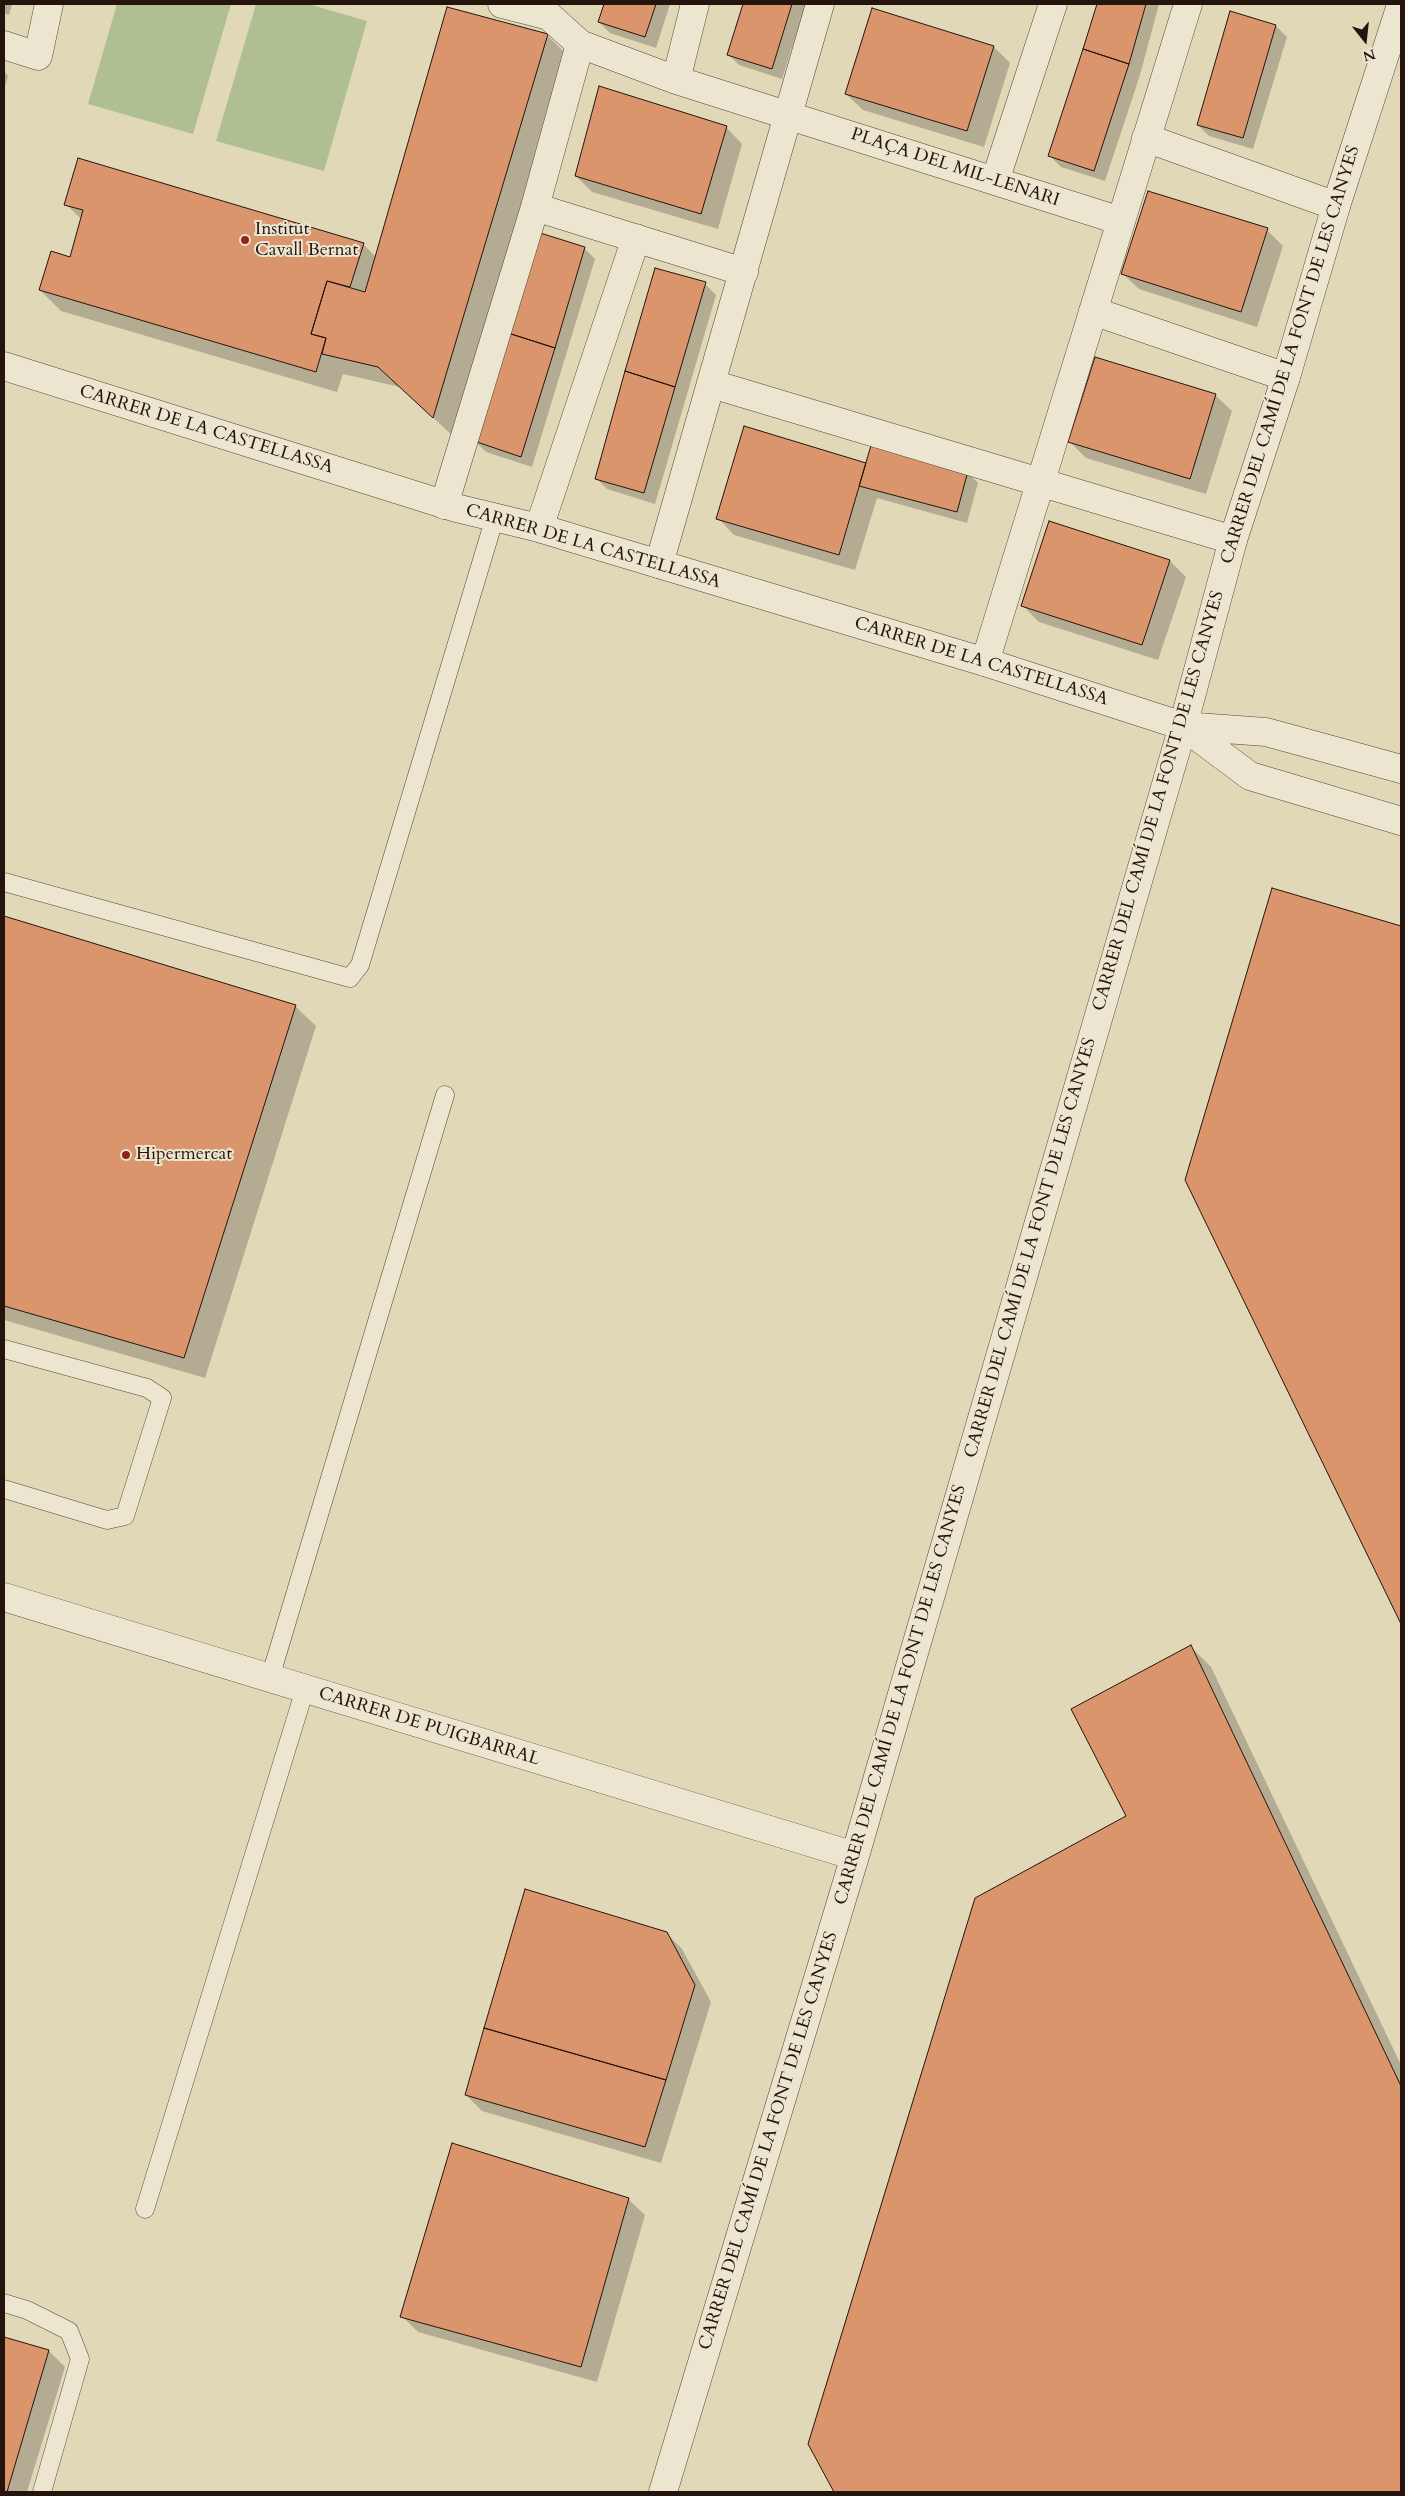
<!DOCTYPE html>
<html>
<head>
<meta charset="utf-8">
<style>
  body { margin:0 }
  #map { position:relative; width:1405px; height:2496px; overflow:hidden; background:#e1d8b7; font-family:Cardo,serif }
  canvas { display:block }
  .frame { position:absolute; inset:0; border:5px solid #25140e; pointer-events:none }
  .north { position:absolute; left:1340px; top:15px; width:50px; height:50px; -webkit-text-stroke:4px #ece6d0; paint-order:stroke; rotate:164deg; font-size:14px; font-weight:700; line-height:20px; text-align:center; color:#25140e }
  .north::after { content:''; display:block; margin:auto; width:18px; height:22px; background:#25140e; clip-path:polygon(50% 0,100% 100%,50% 72%,0 100%) }
</style>
</head>
<body>
<div id="map">
<canvas width="1405" height="2496"></canvas>
<div class="frame"></div>
<div class="north">N</div>
</div>
<script>
const ctx = document.querySelector('canvas').getContext('2d');
ctx.lineJoin = 'round';
function fillPath(path, color) { ctx.fillStyle = color; ctx.fill(path, 'evenodd'); }
const poly = rows => new Path2D(rows.map(r => 'M' + r).join(''));
function strokePath(path, color, width, dash) { ctx.strokeStyle = color; ctx.lineWidth = width; ctx.lineCap = dash ? 'butt' : 'round'; ctx.setLineDash(dash || []); ctx.stroke(path); }
function label(font, color, halo, rows, align = 'center') {
  ctx.font = font + ' Cardo,serif'; ctx.lineWidth = 4; ctx.setLineDash([]); ctx.textBaseline = 'middle'; ctx.strokeStyle = halo; ctx.fillStyle = color; for (const [text, x, y, turn = 0] of rows) {
    ctx.save(); ctx.translate(x, y); ctx.rotate((+turn || 0) * Math.PI / 180); ctx.textAlign = isNaN(turn) ? turn : align; if (halo) ctx.strokeText(text, 0, 0); ctx.fillText(text, 0, 0); ctx.restore();
  }
}
fillPath(poly([
  [117,4,231,4,193,134,88,104],
  [256,4,308,4,367,21,324,171,216,141]
]), '#b0bf91');
fillPath(poly([
  [4,4,12,4,9,15,4,13],
  [605,4,670,4,656,48,610,33,599,22],
  [744,4,806,4,782,79,739,65,728,54],
  [1099,4,1159,4,1140,75,1105,181,1061,167,1050,156],
  [873,9,994,47,1010,63,984,147,863,110,846,94],
  [1276,26,1287,37,1253,149,1209,136,1198,125],
  [547,35,568,56,454,437,400,387,343,374,337,392,61,311,40,290,70,258,82,220,66,204,363,244,376,257],
  [4,71,8,76,4,89],
  [726,127,742,144,718,229,592,192,576,176],
  [1267,230,1283,246,1257,327,1139,289,1122,273],
  [584,248,595,259,532,467,486,452,475,441],
  [705,284,716,295,655,504,607,489,596,478],
  [1215,395,1232,411,1206,494,1086,458,1070,442],
  [867,464,967,472,978,483,967,523,877,498,855,570,734,535,718,518],
  [1170,561,1186,577,1158,660,1039,622,1023,606],
  [1273,890,1401,928,1401,1622,1187,1180],
  [4,918,295,1006,316,1026,205,1378,4,1320],
  [1190,1646,1211,1667,1401,2065,1401,2492,835,2492,809,2444,1128,1817],
  [666,1933,682,1949,711,2002,661,2163,482,2111,466,2095],
  [628,2199,645,2215,597,2382,418,2332,402,2316],
  [4,2337,49,2351,65,2367,27,2492,4,2492]
]), '#0003');
const building = poly([
  [604,4,656,4,645,37,598,22,604,4],
  [743,4,792,4,772,69,727,55,743,4],
  [1097,4,1146,4,1129,64,1083,49,1097,4],
  [447,7,548,34,433,418,378,367,322,354,326,338,311,334,327,281,365,292,447,7],
  [872,8,994,46,967,131,845,94,872,8],
  [1230,11,1276,25,1243,138,1197,125,1230,11],
  [1083,49,1129,64,1094,171,1048,156,1083,49],
  [599,86,727,126,701,214,575,176,599,86],
  [78,158,364,243,350,287,327,281,311,334,326,338,316,372,39,290,51,251,70,257,83,210,64,205,78,158],
  [1148,191,1268,228,1241,312,1121,274,1148,191],
  [537,232,585,247,555,348,508,333,537,232],
  [655,268,706,282,675,387,625,371,655,268],
  [508,333,555,348,521,457,474,441,508,333],
  [1095,357,1216,394,1190,479,1068,442,1095,357],
  [625,371,675,387,644,493,595,479,625,371],
  [744,426,866,463,839,555,716,519,744,426],
  [872,442,968,471,957,512,859,486,872,442],
  [1049,521,1170,560,1142,645,1021,606,1049,521],
  [1272,888,1401,926,1401,1624,1185,1180,1272,888],
  [4,916,296,1005,184,1358,4,1306,4,916],
  [1191,1645,1401,2086,1401,2492,834,2492,808,2444,975,1898,1126,1816,1071,1709,1191,1645],
  [525,1889,667,1932,695,1985,666,2080,484,2028,525,1889],
  [484,2028,666,2080,645,2147,465,2095,484,2028],
  [452,2143,629,2198,581,2367,400,2317,452,2143],
  [4,2337,49,2350,7,2492,4,2492,4,2337]
]);
fillPath(building, '#da956c');
strokePath(building, '#25140e', 1);
const service = poly([
  [4,882,350,978,360,965,495,517],
  [4,1349,147,1388,162,1398,125,1516,107,1520,4,1489],
  [270,1678,445,1095],
  [145,2209,305,1689],
  [4,2303,27,2310,69,2331,80,2359,42,2492]
]);
const pedestrian = poly([
  [502,4,549,16,580,44,676,80,1121,221],
  [4,45,38,56,49,4],
  [676,80,695,4],
  [1146,138,1336,206],
  [995,181,1053,4],
  [535,207,744,272],
  [1093,311,1286,377],
  [712,384,1233,540],
  [444,505,535,207,580,44],
  [539,528,636,238],
  [659,564,820,4],
  [985,662,1188,4]
]);
const minor = poly([
  [4,366,456,508,539,528,985,662,1183,726,1266,732,1401,769],
  [1183,726,1250,776,1401,821],
  [4,1597,855,1856],
  [663,2492,855,1856,1183,726,1233,540,1286,377,1336,206,1401,5]
]);
strokePath(service, '#544538', 19);
strokePath(pedestrian, '#544538', 29);
strokePath(minor, '#544538', 29);
strokePath(service, '#ece6d0', 18);
strokePath(pedestrian, '#ece6d0', 28);
strokePath(minor, '#ece6d0', 28);
for (const [x, y, r, color] of [
  [245,240,5,"#8f2418"],
  [126,1155,5,"#8f2418"]
]) { const dot = new Path2D(); dot.arc(x, y, r, 0, 2 * Math.PI); ctx.fillStyle = color; ctx.fill(dot); strokePath(dot, '#ece6d0', 2); }
label('18px', '#25140e', '#ece6d0', [
  ["PLAÇA DEL MIL-LENARI",955,168,18],
  ["CARRER DEL CAMÍ DE LA FONT DE LES CANYES",1291,355,-73],
  ["CARRER DE LA CASTELLASSA",206,430,17],
  ["CARRER DE LA CASTELLASSA",593,547,16],
  ["CARRER DE LA CASTELLASSA",981,662,17],
  ["CARRER DEL CAMÍ DE LA FONT DE LES CANYES",1159,801,-74],
  ["CARRER DEL CAMÍ DE LA FONT DE LES CANYES",1031,1248,-74],
  ["CARRER DEL CAMÍ DE LA FONT DE LES CANYES",901,1695,-74],
  ["CARRER DE PUIGBARRAL",429,1727,17],
  ["CARRER DEL CAMÍ DE LA FONT DE LES CANYES",769,2141,-73]
]);
label('18px', '#25140e', '#ece6d0', [
  ["Institut",255,230],
  ["Cavall Bernat",255,251],
  ["Hipermercat",136,1155]
], 'left');
</script>
</body>
</html>
